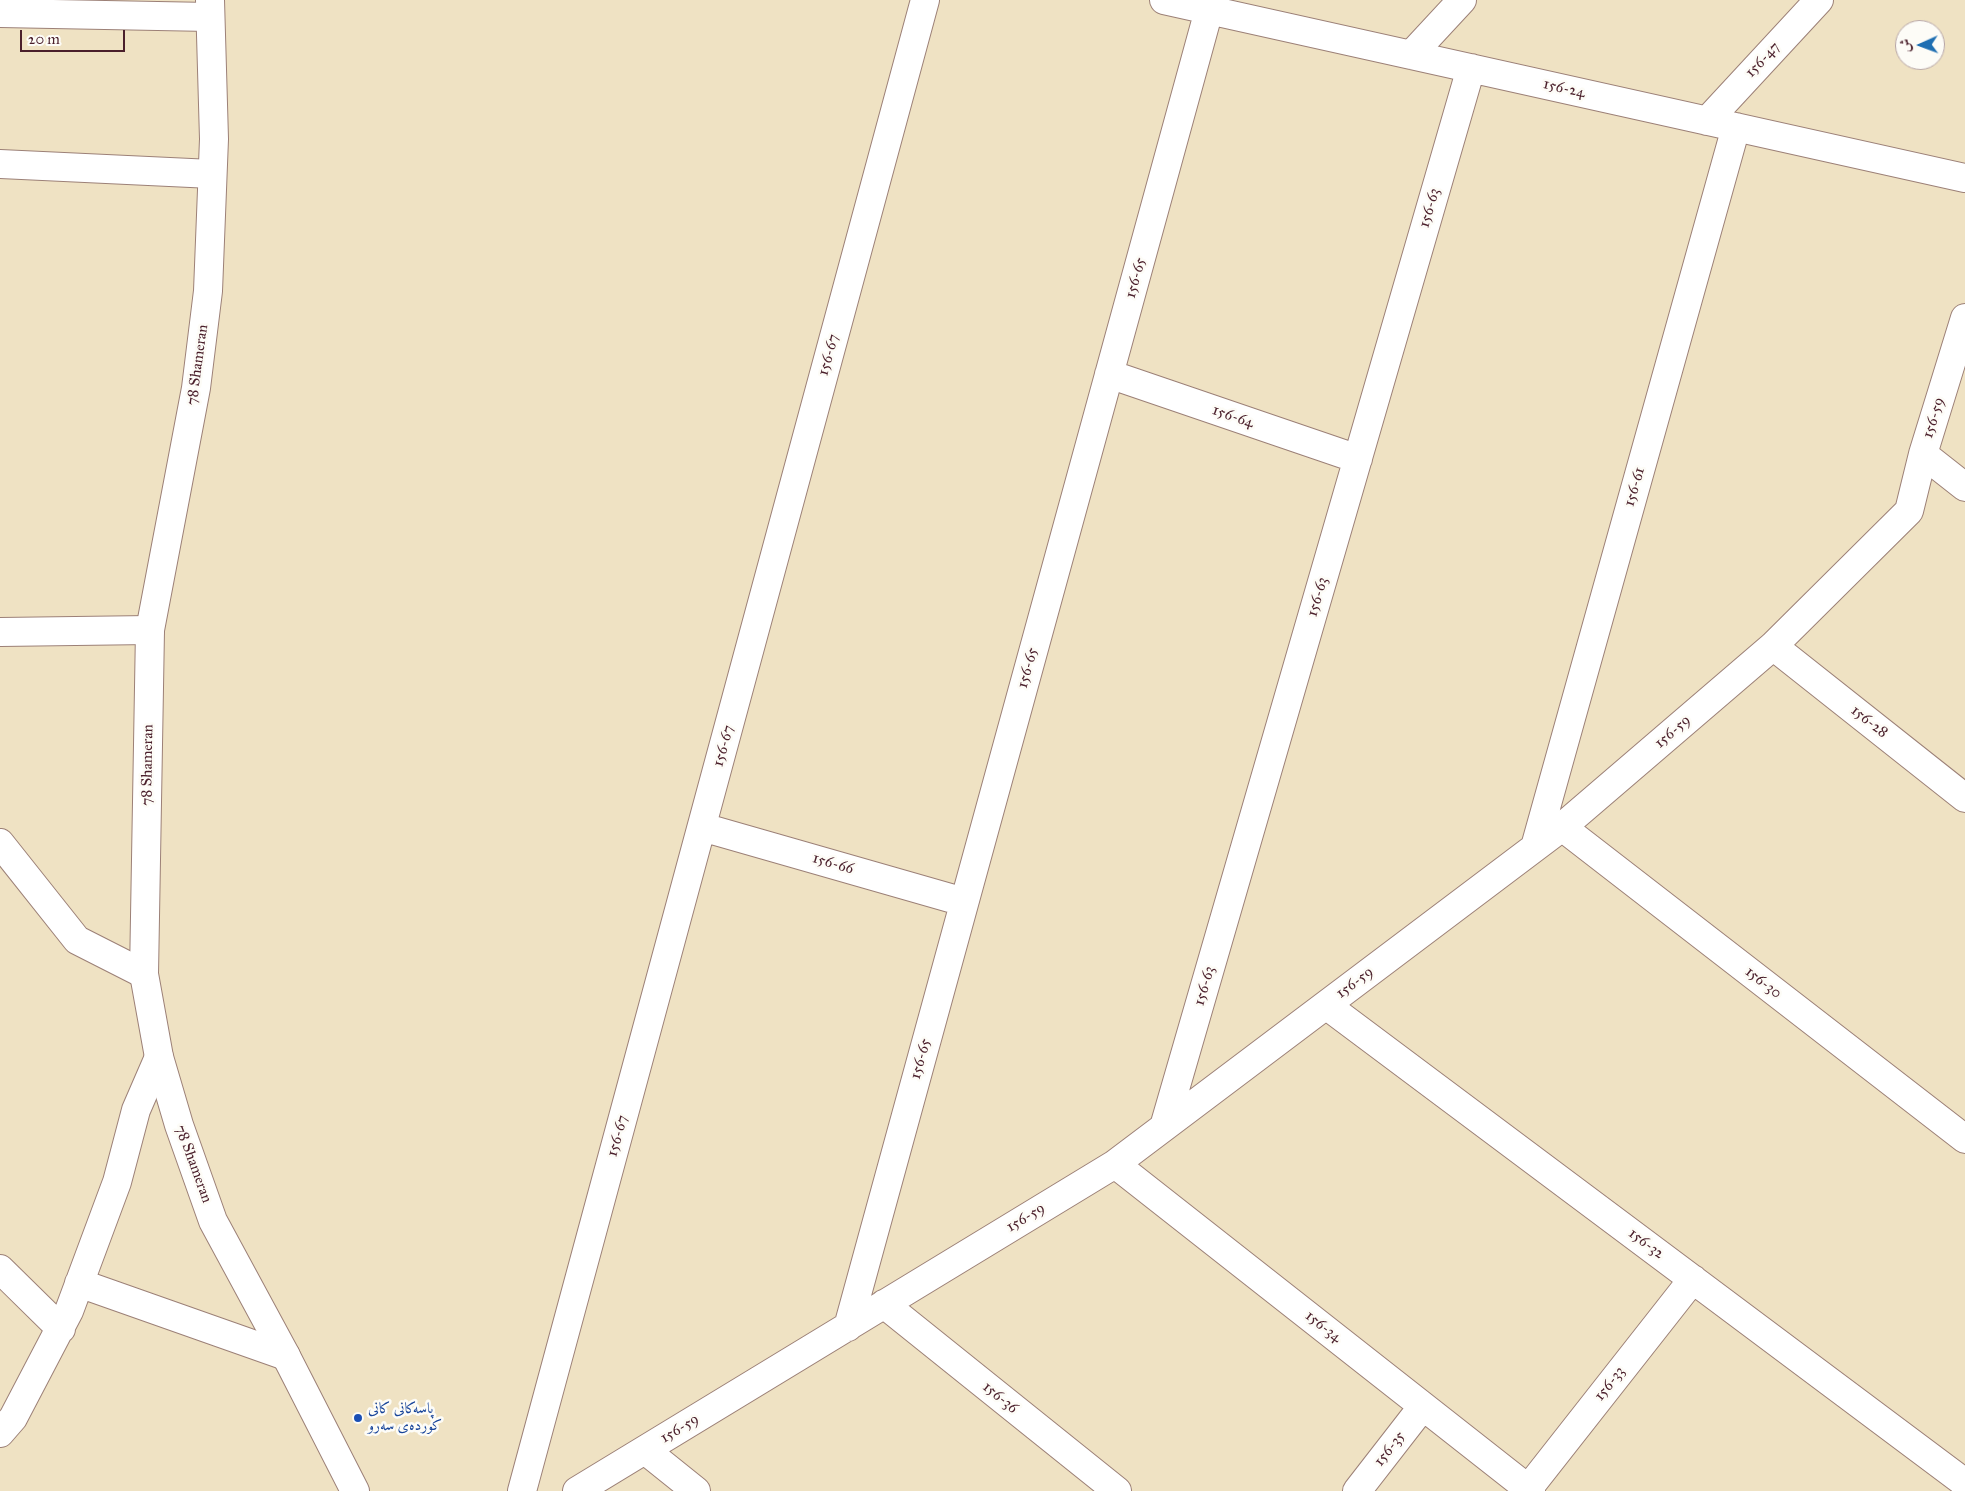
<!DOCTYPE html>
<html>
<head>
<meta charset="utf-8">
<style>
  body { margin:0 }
  #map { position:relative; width:1965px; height:1491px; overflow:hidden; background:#efe2c3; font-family:"IM FELL Great Primer",Amiri,serif }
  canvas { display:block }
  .north { position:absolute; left:1895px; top:20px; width:50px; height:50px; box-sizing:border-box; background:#fdfcf7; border:1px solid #b5a4a5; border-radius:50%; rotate:268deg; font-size:14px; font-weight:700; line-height:20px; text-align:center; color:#4a1f2b }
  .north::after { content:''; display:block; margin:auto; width:18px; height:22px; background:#1f6fb2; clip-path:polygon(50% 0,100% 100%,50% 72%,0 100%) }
  .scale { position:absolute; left:20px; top:30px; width:105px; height:22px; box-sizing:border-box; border:2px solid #4a1f2b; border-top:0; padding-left:6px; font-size:15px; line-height:18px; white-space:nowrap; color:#4a1f2b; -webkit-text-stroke:4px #fdfcf7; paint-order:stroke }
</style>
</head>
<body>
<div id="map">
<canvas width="1965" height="1491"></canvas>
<div class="north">ش</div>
<div class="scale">20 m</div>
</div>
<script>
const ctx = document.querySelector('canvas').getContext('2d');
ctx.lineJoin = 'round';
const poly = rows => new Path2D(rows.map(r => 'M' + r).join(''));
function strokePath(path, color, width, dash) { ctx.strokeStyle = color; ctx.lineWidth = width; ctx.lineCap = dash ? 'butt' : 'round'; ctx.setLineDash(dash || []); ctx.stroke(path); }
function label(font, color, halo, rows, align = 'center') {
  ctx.font = font + ' "IM FELL Great Primer",Amiri,serif'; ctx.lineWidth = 5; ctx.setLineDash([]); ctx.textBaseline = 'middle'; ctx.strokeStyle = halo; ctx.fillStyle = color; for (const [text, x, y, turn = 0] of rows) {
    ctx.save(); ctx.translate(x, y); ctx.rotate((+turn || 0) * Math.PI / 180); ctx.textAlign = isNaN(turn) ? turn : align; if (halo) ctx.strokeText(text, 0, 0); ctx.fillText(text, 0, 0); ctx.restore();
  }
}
const minor = poly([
  [1164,0,1965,178],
  [0,13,210,17],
  [1411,55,1462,0],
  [1707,121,1819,0],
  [0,164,212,174],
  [1109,374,1358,459],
  [1923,454,1965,487],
  [0,632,150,630],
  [1773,646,1965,798],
  [702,827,964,902],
  [1562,827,1965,1139],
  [0,843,77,940,144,974],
  [1535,847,1736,127],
  [1326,1005,1965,1483],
  [1164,1127,1471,68],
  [1115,1164,1531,1491],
  [0,1269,61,1329],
  [79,1283,286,1356],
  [884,1304,1117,1491],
  [848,1327,1209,10],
  [0,1433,13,1418,69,1311,117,1182,136,1110,159,1057],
  [645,1450,696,1491],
  [1528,1489,1693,1279],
  [522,1491,925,0],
  [577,1491,1115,1164,1562,827,1773,646,1909,511,1923,454,1965,318],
  [1357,1491,1423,1406]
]);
const tertiary = poly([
  [210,0,214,139,208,291,196,388,150,630,144,974,159,1057,179,1125,213,1221,286,1356,355,1491]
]);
strokePath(minor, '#9c8077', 30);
strokePath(tertiary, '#9c8077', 30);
strokePath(minor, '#fff', 28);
strokePath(tertiary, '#fff', 28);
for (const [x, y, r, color] of [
  [358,1418,5,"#1a4fb4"]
]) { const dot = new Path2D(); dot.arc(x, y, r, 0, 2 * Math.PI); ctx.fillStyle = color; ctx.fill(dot); strokePath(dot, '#fdfcf7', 2); }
label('15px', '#4a1f2b', '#fdfcf7', [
  ["156-47",1763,60,-47],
  ["156-24",1564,89,13],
  ["156-63",1430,208,-74],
  ["156-65",1136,278,-75],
  ["156-67",829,355,-75],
  ["78 Shameran",198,365,-82],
  ["156-64",1233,417,19],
  ["156-59",1934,418,-73],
  ["156-61",1635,487,-74],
  ["156-63",1318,597,-74],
  ["156-65",1028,668,-75],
  ["156-28",1869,722,38],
  ["156-59",1673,732,-41],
  ["156-67",724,746,-75],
  ["78 Shameran",148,765,-89],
  ["156-66",833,864,16],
  ["156-59",1355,983,-37],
  ["156-30",1763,983,38],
  ["156-63",1205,986,-74],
  ["156-65",921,1059,-75],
  ["156-67",618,1136,-75],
  ["78 Shameran",193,1164,70],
  ["156-59",1026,1218,-31],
  ["156-32",1646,1244,37],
  ["156-34",1323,1327,38],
  ["156-33",1610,1384,-52],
  ["156-36",1000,1398,39],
  ["156-59",680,1429,-31],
  ["156-35",1390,1449,-52]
]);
label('15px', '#164399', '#fdfcf7', [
  ["پاسەکانی کانی",368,1409],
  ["کوردەی سەرو",368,1426]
], 'left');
</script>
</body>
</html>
